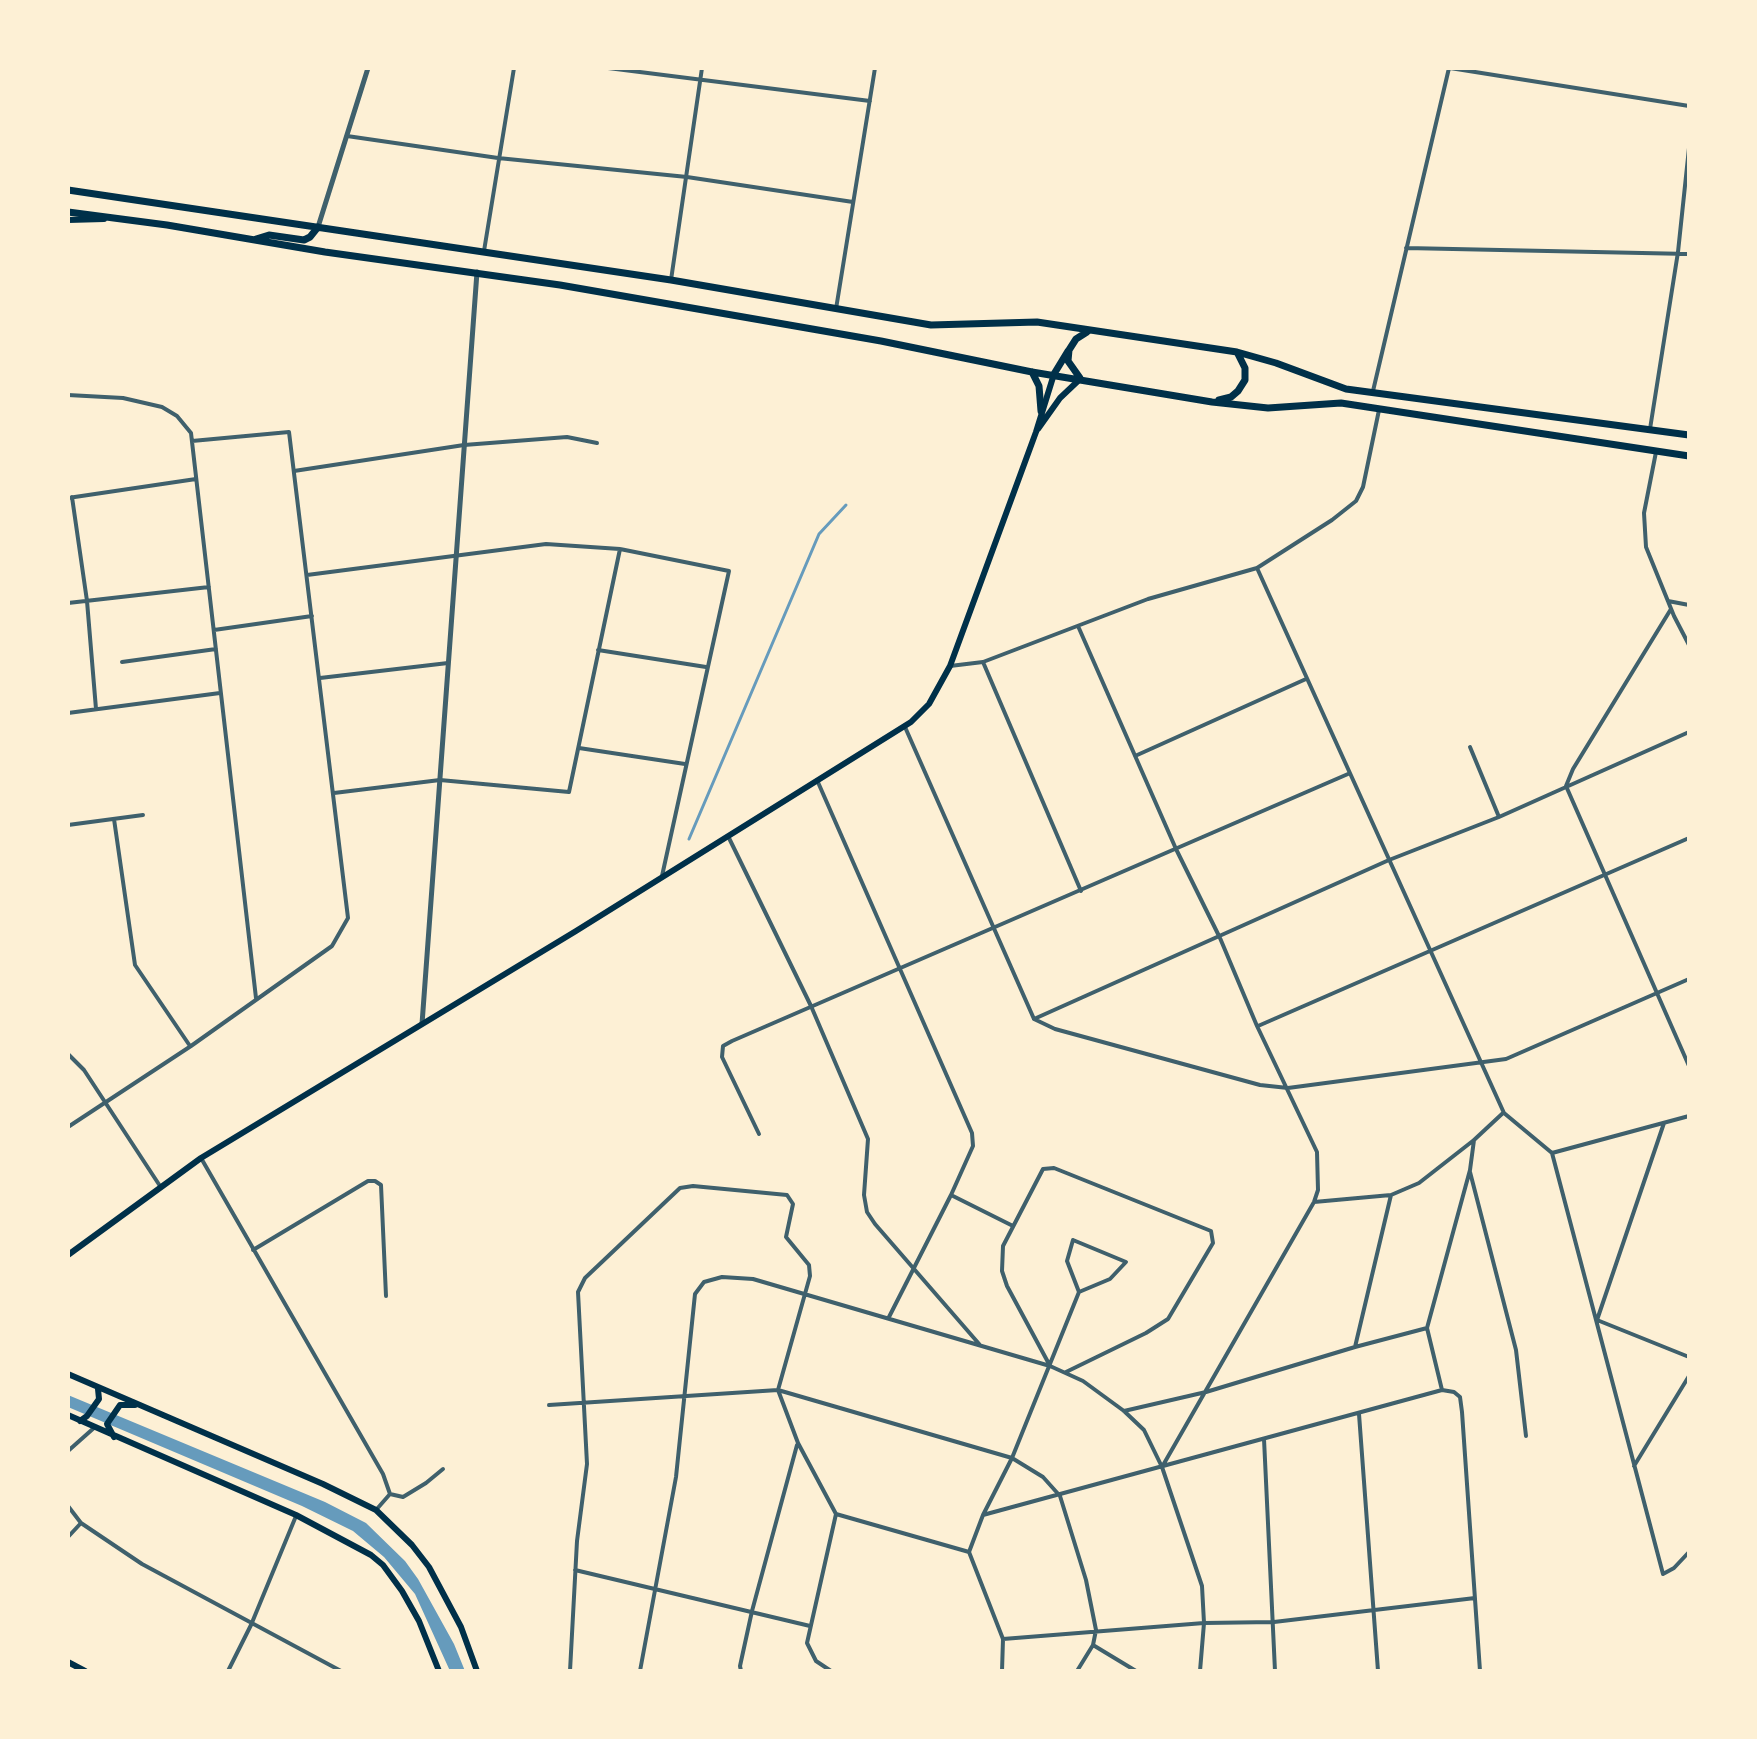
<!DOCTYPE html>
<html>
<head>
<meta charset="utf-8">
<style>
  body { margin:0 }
  #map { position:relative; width:1757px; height:1739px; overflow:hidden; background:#fdf0d5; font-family:"IBM Plex Sans",sans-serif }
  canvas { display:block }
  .frame { position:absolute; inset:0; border:70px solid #fdf0d5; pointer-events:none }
</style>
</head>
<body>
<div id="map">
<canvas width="1757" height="1739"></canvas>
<div class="frame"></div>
</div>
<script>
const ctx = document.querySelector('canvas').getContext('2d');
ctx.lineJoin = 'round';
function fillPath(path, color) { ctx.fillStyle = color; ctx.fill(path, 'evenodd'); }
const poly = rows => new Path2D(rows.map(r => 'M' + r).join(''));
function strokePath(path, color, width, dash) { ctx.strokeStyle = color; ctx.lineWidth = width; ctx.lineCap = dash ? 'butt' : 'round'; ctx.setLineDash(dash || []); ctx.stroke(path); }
fillPath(poly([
  [68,1395,325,1502,366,1523,405,1561,418,1579,454,1644,465,1671,450,1671,415,1594,384,1557,353,1531,302,1506,68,1407]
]), '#669bbc');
strokePath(poly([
  [689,839,819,534,846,505]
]), '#669bbc', 3);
strokePath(poly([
  [608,68,870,101],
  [1450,68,1689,106],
  [347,136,498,158,687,177,853,202],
  [1406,248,1689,254],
  [484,251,514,68],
  [671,280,702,68],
  [836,309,875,68],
  [1373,391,1449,68],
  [68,395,123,398,162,407,177,416,191,433,256,998],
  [1650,429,1678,252,1689,148],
  [1656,452,1644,513,1646,547,1674,616,1689,645],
  [294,471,464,445,567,437,597,443],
  [72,497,87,601,96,709],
  [68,498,196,479],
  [1257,568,1504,1113,1552,1153,1663,1574,1674,1568,1689,1552],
  [307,575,546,544,620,549,729,571,662,876],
  [1668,601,1689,605],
  [68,603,209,587],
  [1671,609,1573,769,1566,786,1689,1066],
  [1078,626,1176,849,1220,938,1257,1026,1317,1152,1318,1190,1314,1202,1162,1467],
  [214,630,312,616],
  [598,650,706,667],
  [122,662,216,649],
  [983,662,1081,891],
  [950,666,983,662,1148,599,1257,568,1332,520,1356,501,1363,487,1379,410],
  [320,678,448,663],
  [68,713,220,693],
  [905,727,1034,1019],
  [1470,747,1499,817],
  [579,748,685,764],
  [1135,756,1306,679],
  [817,780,972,1133,973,1146,951,1195,889,1317],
  [334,793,440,780,569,792,620,549],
  [114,819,135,965,190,1046],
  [68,825,143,815],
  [728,836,811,1006,868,1139,864,1195,867,1212,875,1224,980,1345],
  [1034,1019,1389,860,1499,817,1689,732],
  [1034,1019,1055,1029,1260,1085,1288,1088,1506,1059,1689,979],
  [1258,1026,1689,838],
  [68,1054,84,1070,160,1186],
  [1664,1123,1597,1320,1689,1357],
  [68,1127,191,1046,332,946,348,918,289,432,192,441],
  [759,1134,722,1057,723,1046,732,1041,1348,774],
  [1552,1153,1689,1116],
  [201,1158,383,1474,390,1494,376,1510],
  [1470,1172,1516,1350,1526,1436],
  [951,1195,1013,1226],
  [1314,1202,1391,1195,1419,1183,1474,1140,1503,1113],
  [253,1250,368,1181,375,1181,381,1185,386,1296],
  [1427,1328,1442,1390],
  [1355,1347,1391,1195],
  [1049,1364,1007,1286,1002,1271,1003,1246,1043,1169,1054,1168,1211,1231,1213,1243,1168,1319,1146,1333,1066,1372],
  [549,1405,778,1390,1012,1458,1043,1477,1060,1496,1086,1580,1096,1630,1093,1645,1077,1671],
  [1124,1411,1206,1392,1355,1347,1427,1328,1470,1170,1474,1140],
  [1359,1414,1378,1671],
  [1264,1439,1275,1671],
  [68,1451,95,1427],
  [1634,1466,1689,1376],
  [390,1494,403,1497,426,1483,443,1469],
  [68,1506,81,1523,142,1564,341,1671],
  [983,1515,1442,1390,1454,1392,1460,1397,1462,1412,1480,1671],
  [68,1537,81,1523],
  [969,1552,983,1515,1012,1458,1079,1292,1067,1261,1073,1240,1126,1262,1110,1279,1079,1292],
  [969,1552,1003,1639,1002,1671],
  [575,1570,810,1626],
  [1003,1639,1204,1623,1274,1622,1475,1598],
  [1093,1645,1136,1671],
  [228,1671,251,1625,296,1516],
  [570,1671,577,1541,587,1464,578,1292,585,1278,680,1188,693,1186,787,1195,793,1204,786,1237,809,1265,810,1276,778,1390,798,1443,836,1514],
  [640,1671,676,1477,695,1294,704,1282,722,1277,753,1279,1050,1366,1083,1381,1124,1411,1144,1430,1162,1467,1202,1586,1204,1623,1200,1671],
  [741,1671,740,1666,752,1611,797,1445],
  [831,1671,816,1661,807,1643,836,1514,969,1552]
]), '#3f606c', 4);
strokePath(poly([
  [318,227,368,68],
  [422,1024,477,272]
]), '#3f606c', 5);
strokePath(poly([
  [1038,429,1060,398,1079,380],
  [68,1255,201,1158,576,931,911,722,929,704,950,666,1036,432,1054,374],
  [68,1662,85,1671]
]), '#003049', 6);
strokePath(poly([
  [68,220,104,219],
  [68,1374,323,1484,376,1510,412,1545,429,1567,461,1627,477,1671],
  [68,1415,296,1515,371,1555,383,1565,402,1591,419,1621,439,1671],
  [80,1421,87,1416,99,1399,98,1389],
  [114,1437,107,1424,120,1405,135,1405]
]), '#003049', 6);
strokePath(poly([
  [68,190,671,280,931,325,1037,322,1237,352,1276,363,1346,389,1689,435],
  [68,212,167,225,325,252,560,285,881,341,1032,372,1212,402,1268,408,1341,403,1689,456],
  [256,239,269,235,304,240,310,237,318,227],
  [1032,372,1039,386,1041,411],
  [1054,374,1068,351],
  [1080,378,1068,361,1069,350,1076,339,1087,332],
  [1219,400,1231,397,1238,391,1245,380,1245,368,1238,354]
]), '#003049', 7);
</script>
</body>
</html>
